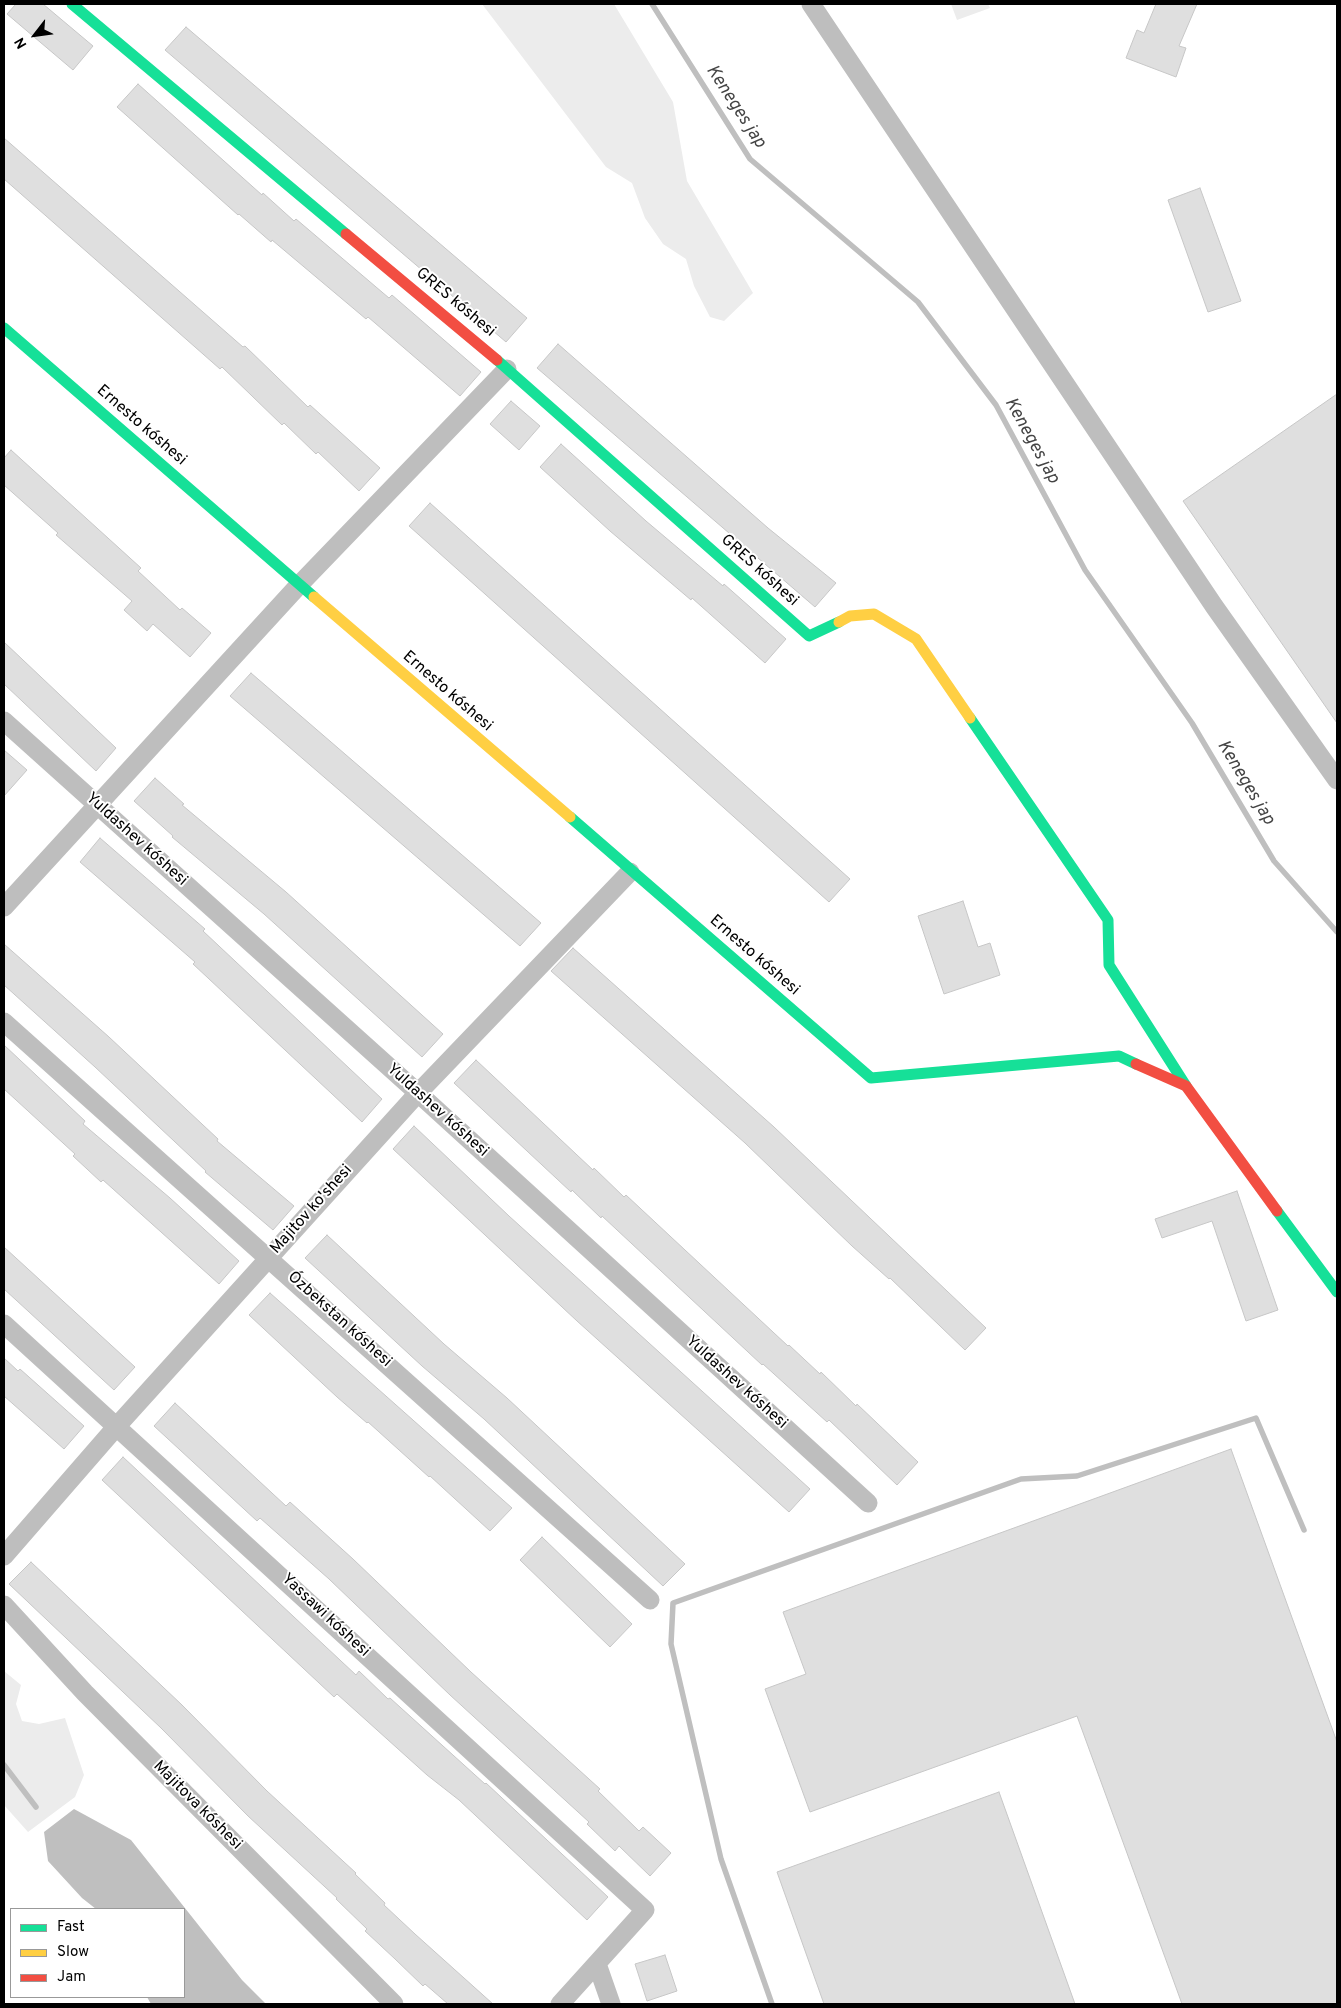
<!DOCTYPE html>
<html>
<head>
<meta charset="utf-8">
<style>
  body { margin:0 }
  #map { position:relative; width:1341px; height:2008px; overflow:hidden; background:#fff; font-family:Overpass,sans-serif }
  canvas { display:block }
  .frame { position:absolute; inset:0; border:5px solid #000; pointer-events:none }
  .legend { position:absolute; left:10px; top:1908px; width:175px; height:90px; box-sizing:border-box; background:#fff; border:1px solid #999; margin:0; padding:6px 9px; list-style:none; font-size:15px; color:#000 }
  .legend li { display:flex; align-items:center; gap:10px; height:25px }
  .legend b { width:25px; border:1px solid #999 }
  .north { position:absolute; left:10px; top:10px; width:50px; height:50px; -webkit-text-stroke:4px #fff; paint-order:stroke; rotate:240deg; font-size:14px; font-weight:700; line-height:20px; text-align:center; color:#000 }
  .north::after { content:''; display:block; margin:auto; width:18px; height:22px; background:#000; clip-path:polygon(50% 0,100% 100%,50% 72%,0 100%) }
</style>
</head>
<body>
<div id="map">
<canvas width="1341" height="2008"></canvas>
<div class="frame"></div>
<ul class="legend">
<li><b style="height:6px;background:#16e098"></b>Fast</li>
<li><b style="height:6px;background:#ffcf43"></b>Slow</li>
<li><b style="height:6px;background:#f24e42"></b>Jam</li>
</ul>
<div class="north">N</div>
</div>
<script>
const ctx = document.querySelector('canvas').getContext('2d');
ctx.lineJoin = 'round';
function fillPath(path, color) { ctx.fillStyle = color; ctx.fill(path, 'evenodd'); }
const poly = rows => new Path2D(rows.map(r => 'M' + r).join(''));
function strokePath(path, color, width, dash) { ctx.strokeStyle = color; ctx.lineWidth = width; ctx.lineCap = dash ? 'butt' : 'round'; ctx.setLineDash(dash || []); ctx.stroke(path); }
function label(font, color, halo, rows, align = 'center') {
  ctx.font = font + ' Overpass,sans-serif'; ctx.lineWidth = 4; ctx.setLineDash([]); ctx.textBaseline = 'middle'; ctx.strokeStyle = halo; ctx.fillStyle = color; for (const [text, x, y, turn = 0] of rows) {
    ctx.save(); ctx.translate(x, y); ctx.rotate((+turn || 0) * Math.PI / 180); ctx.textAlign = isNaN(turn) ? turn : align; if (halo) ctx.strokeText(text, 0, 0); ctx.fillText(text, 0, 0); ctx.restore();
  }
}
fillPath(poly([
  [482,4,614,4,673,102,687,181,753,293,724,321,710,317,694,286,686,259,663,244,645,218,632,183,606,167],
  [951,4,988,4,990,8,957,20],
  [4,1671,21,1685,16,1704,22,1721,39,1724,65,1718,84,1775,75,1797,28,1832,4,1805]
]), '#ececec');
fillPath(poly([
  [74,1809,131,1840,242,1980,266,2004,151,2004,147,1997,184,1997,184,1909,96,1909,82,1898,48,1861,44,1832]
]), '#bfbfbf');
strokePath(poly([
  [652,4,750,159,918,302,996,405,1085,570,1192,723,1274,861,1337,932],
  [4,1765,36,1807],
  [772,2004,721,1859,671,1644,673,1603,1021,1479,1077,1476,1256,1418,1304,1530]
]), '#bfbfbf', 5.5);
const building = poly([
  [16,4,43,4,93,46,73,70,7,14,16,4],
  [1156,4,1197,4,1179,46,1186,48,1176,77,1126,58,1137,30,1144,33,1156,4],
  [186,27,527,318,506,342,165,50,186,27],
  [138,84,262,195,263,193,294,221,296,219,389,298,392,295,481,372,460,396,368,317,366,319,272,240,271,242,239,214,238,215,117,107,138,84],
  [4,138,243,347,245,346,308,407,310,405,380,468,359,491,318,452,316,454,284,423,282,425,222,367,220,369,4,179,4,138],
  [1200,188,1241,301,1208,312,1168,200,1200,188],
  [558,344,768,528,836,583,815,607,537,368,558,344],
  [1337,394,1337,723,1183,501,1337,394],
  [511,401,540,426,519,450,490,424,511,401],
  [561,444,646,521,723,586,724,584,786,639,765,663,692,598,691,600,610,531,540,467,561,444],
  [11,450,141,568,138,571,180,610,182,608,211,633,190,657,153,624,147,631,124,610,132,601,56,535,58,533,4,485,4,458,11,450],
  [430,503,850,879,829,902,409,526,430,503],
  [4,642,116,748,96,771,4,684,4,642],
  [251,673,541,923,520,946,230,696,251,673],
  [4,750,27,770,4,796,4,750],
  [155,778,184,804,182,805,286,892,443,1034,422,1057,264,914,172,837,173,836,134,801,155,778],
  [100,838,205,929,203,931,382,1099,362,1122,193,964,195,962,80,862,100,838],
  [963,901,978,947,990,943,1000,975,944,994,918,916,963,901],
  [4,944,109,1037,218,1139,217,1141,294,1206,273,1230,205,1172,206,1171,95,1067,4,985,4,944],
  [573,948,774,1127,986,1328,965,1350,890,1278,889,1279,852,1246,745,1143,551,971,573,948],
  [4,1045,85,1121,83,1124,170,1198,239,1261,219,1284,103,1180,101,1182,73,1156,75,1154,4,1089,4,1045],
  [476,1060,593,1170,594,1168,624,1197,626,1195,788,1346,789,1345,820,1374,821,1372,856,1406,857,1404,918,1462,897,1485,829,1420,827,1422,763,1364,762,1365,602,1216,601,1218,572,1190,571,1192,454,1083,476,1060],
  [414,1126,509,1216,810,1489,789,1512,577,1321,393,1149,414,1126],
  [1237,1191,1278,1310,1246,1321,1212,1221,1162,1238,1155,1219,1237,1191],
  [327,1235,444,1344,507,1398,685,1564,663,1586,484,1419,422,1366,305,1258,327,1235],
  [4,1247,135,1367,114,1390,4,1289,4,1247],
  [270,1293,512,1508,490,1531,430,1476,429,1477,368,1422,367,1423,337,1397,249,1315,270,1293],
  [4,1358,18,1371,20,1369,84,1426,64,1449,4,1396,4,1358],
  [175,1403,286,1506,290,1502,353,1559,471,1672,600,1789,598,1791,639,1831,643,1827,671,1853,650,1876,619,1846,615,1851,587,1824,589,1822,450,1695,329,1579,260,1518,257,1521,154,1426,175,1403],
  [1231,1449,1337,1742,1337,2004,1182,2004,1077,1716,810,1812,765,1689,806,1674,783,1612,1231,1449],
  [123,1457,356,1675,359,1671,388,1699,390,1698,485,1784,486,1783,608,1897,587,1920,459,1800,427,1775,337,1694,334,1697,102,1480,123,1457],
  [542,1537,632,1624,610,1647,520,1560,542,1537],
  [31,1562,182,1705,267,1791,356,1873,355,1874,385,1903,384,1905,415,1934,493,2004,448,2004,425,1984,423,1986,395,1959,365,1931,367,1929,336,1899,337,1898,248,1816,161,1728,9,1584,31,1562],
  [999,1792,1075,2004,824,2004,777,1872,999,1792],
  [665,1955,677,1991,647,2001,635,1964,665,1955]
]);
fillPath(building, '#dfdfdf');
strokePath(building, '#c7c7c7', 1);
strokePath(poly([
  [811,4,1214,606,1337,780],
  [4,721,418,1093,868,1503],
  [4,907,299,585,507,369],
  [4,1022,650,1600],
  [4,1324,645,1910,560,2004],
  [4,1556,117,1426,418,1093,630,872],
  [4,1605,85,1693,394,2004],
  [597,1964,611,2004]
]), '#bebebe', 19);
strokePath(poly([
  [72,4,346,234],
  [4,328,314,597],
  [497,360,809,636,839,622],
  [970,718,1108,920,1109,965,1186,1086],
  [570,817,871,1078,1119,1056,1136,1064],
  [1277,1211,1337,1292]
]), '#16e098', 11);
strokePath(poly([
  [314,597,570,817],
  [839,622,850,616,874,614,916,639,970,718]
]), '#ffcf43', 11);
strokePath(poly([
  [346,234,497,360],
  [1136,1064,1186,1086,1277,1211]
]), '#f24e42', 11);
label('16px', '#000', '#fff', [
  ["GRES kóshesi",455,303,40],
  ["Ernesto kóshesi",141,426,41],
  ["GRES kóshesi",759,571,42],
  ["Ernesto kóshesi",447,692,41],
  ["Yuldashev kóshesi",136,840,42],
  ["Ernesto kóshesi",754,956,41],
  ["Yuldashev kóshesi",437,1111,42],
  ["Majitov ko'shesi",312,1210,-48],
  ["Ózbekstan kóshesi",339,1320,42],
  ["Yuldashev kóshesi",736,1383,42],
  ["Yassawi kóshesi",325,1616,43],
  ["Majitova kóshesi",197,1806,45]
]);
label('italic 18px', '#444', '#fff', [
  ["Keneges jap",735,107,57],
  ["Keneges jap",1031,441,61],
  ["Keneges jap",1245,783,59]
]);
</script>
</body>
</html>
